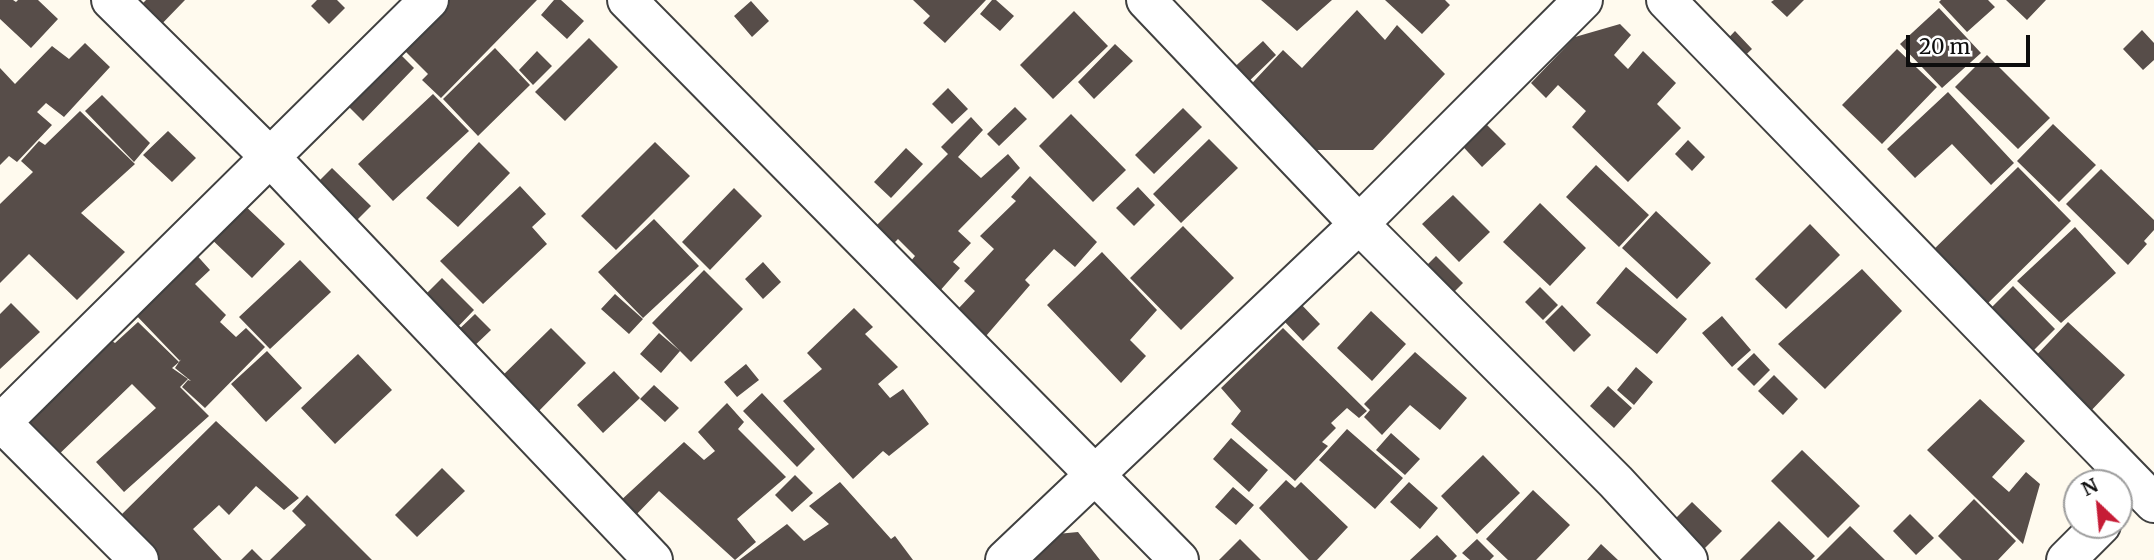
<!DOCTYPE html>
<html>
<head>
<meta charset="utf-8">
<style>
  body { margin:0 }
  #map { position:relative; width:2154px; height:560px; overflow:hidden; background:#fffaee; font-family:Merriweather,serif }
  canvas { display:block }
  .north { position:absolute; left:2063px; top:469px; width:70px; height:70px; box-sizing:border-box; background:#fff; border:2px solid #9e9e9e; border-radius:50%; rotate:334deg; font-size:19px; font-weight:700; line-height:28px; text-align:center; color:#0d0d0d }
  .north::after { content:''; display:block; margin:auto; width:24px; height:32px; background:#c61c36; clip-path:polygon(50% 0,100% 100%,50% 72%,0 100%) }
  .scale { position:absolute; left:1906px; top:35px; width:124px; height:32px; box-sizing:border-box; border:4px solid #0d0d0d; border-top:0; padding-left:9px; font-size:21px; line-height:24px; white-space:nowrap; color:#0d0d0d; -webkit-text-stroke:5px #fff; paint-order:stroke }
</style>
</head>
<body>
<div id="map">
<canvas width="2154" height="560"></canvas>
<div class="north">N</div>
<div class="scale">20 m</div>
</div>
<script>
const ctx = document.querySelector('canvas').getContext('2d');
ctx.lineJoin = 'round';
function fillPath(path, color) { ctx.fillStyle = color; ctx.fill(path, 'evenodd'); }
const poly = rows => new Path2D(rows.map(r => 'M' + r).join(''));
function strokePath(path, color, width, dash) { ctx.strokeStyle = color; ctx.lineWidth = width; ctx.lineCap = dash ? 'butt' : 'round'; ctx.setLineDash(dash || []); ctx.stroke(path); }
fillPath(poly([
  [0,0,13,0,16,2,18,0,38,0,58,19,31,48,0,19],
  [146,0,185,0,154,32,134,12],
  [317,0,337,0,345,8,329,24,311,6],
  [440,0,537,0,441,98,422,80,428,74,397,43],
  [554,0,561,0,584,21,567,39,541,15],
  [913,0,986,0,945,43,923,23,930,16],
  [992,0,996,0,1014,16,1000,31,980,14],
  [1261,0,1332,0,1297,31],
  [1385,0,1445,0,1450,5,1422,34],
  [1774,0,1804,0,1787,17,1771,2],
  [1941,0,1988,0,1995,7,1967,32,1939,2],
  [2006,0,2046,0,2027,20],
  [751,1,769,21,752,37,734,16],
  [1939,8,1981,53,1942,88,1900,44],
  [1357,10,1385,40,1397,25,1445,74,1373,150,1301,150,1242,94,1283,50,1302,68],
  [1074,11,1108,46,1053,99,1020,65],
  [1620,24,1631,35,1614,55,1628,69,1643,51,1676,83,1657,104,1681,128,1628,182,1572,127,1586,111,1558,85,1546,98,1531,83,1575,37],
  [2142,30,2154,43,2154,60,2143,70,2123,49],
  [1735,31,1752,49,1735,65,1719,48],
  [589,38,618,67,565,121,535,92],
  [1263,41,1276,55,1242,88,1228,73],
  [85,43,110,67,64,117,46,103,37,112,52,125,17,162,9,156,0,165,0,68,15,84,52,46,69,59],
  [1115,44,1133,61,1094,99,1078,82],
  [391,45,414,68,363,121,340,98],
  [495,48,530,85,478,136,443,99],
  [1897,49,1937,87,1882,144,1842,105],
  [537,51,552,66,533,85,519,70],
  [1987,55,2050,118,2018,149,1955,87],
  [948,88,968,109,952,124,932,104],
  [1948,92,2014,163,1991,185,1952,144,1915,178,1887,149],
  [433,94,469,131,393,201,358,164],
  [102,95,150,143,134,162,85,111],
  [1015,107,1027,119,999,146,987,134],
  [1183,108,1202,127,1154,174,1135,155],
  [80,111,135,164,81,213,125,252,77,300,29,254,0,283,0,204,33,172,21,161,39,141,45,145],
  [1071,114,1126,170,1093,202,1039,146],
  [1477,115,1506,144,1482,167,1454,137],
  [971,117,983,130,958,157,981,178,1008,154,1020,168,958,231,971,243,953,262,960,268,931,301,905,268,915,256,898,239,888,249,871,231,948,154,941,147],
  [2053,124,2096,165,2059,202,2017,161],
  [168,131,196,158,172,182,143,155],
  [1209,139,1238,168,1181,223,1153,194],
  [1688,140,1705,157,1692,171,1675,154],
  [479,142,510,173,458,227,426,198],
  [655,142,690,176,616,250,581,216],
  [906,148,923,164,891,198,874,182],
  [1596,165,1649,215,1619,247,1566,197],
  [2018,167,2071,221,1982,309,1929,254],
  [332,168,371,206,351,226,312,188],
  [2101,169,2154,220,2154,230,2144,241,2147,244,2128,265,2066,204],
  [1030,176,1097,242,1075,267,1054,249,1025,280,1030,285,986,336,958,309,975,291,964,281,994,249,980,236,1016,201,1011,197],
  [520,186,546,214,532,227,547,244,483,304,440,261],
  [1138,187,1155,205,1134,226,1116,208],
  [734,188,762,216,710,270,682,242],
  [1453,195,1490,232,1459,262,1422,224],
  [238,199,285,244,252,278,205,233],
  [1540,203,1586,248,1550,286,1503,242],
  [1656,211,1711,263,1677,299,1622,248],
  [654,219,699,266,643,318,598,272],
  [1810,224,1840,255,1786,309,1755,279],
  [1183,226,1234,278,1181,330,1130,278],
  [2075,227,2116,273,2061,323,2017,281],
  [193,251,210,270,195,284,226,315,220,322,236,337,246,328,265,347,205,408,182,387,188,380,191,381,175,368,181,359,180,361,134,313],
  [1102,252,1157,310,1130,340,1146,356,1121,383,1047,305],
  [1436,256,1463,283,1447,299,1421,271],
  [300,260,331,292,270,349,239,317],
  [763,262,781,282,763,299,745,279],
  [1626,267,1687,319,1657,354,1596,303],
  [1862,269,1902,311,1825,389,1778,344],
  [704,270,743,309,691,362,652,323],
  [442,278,474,310,452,333,420,300],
  [2013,286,2055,329,2027,357,1985,314],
  [1540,287,1558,305,1543,320,1525,302],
  [615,294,643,319,629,334,601,309],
  [1299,302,1320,324,1303,341,1282,319],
  [11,303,40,332,0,369,0,314],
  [1562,305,1591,335,1574,352,1545,322],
  [854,308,873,327,865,334,898,367,878,384,890,398,903,389,929,424,889,456,883,451,853,479,783,401,822,369,807,353],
  [1371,311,1406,344,1372,381,1337,348],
  [475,314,491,330,470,350,454,334],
  [1722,316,1751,350,1732,367,1702,333],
  [138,322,179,362,172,368,188,379,180,387,209,416,124,492,96,462,156,408,132,384,53,460,18,423,106,337,115,343],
  [2068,322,2125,375,2087,415,2030,362],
  [551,328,586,363,534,416,498,380],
  [1283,328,1367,411,1359,418,1347,408,1331,423,1336,428,1322,442,1328,446,1295,481,1231,424,1241,411,1221,388],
  [659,333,680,351,661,373,640,354],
  [267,351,302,388,266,422,231,384],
  [1415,352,1467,398,1440,430,1410,405,1382,435,1364,417,1370,410,1364,404],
  [1754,353,1770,370,1754,386,1737,369],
  [358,354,392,390,335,444,301,408],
  [746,364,759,380,737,397,724,382],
  [1636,367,1653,382,1634,405,1617,390],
  [614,371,640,398,603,433,577,405],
  [1774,375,1798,399,1783,415,1758,391],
  [654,385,679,408,665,422,640,399],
  [1608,386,1632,408,1614,428,1590,406],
  [762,393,815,449,797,467,743,411],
  [1980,399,2025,441,1992,477,2009,492,2026,472,2040,484,2023,544,1927,450],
  [727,403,744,422,738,429,786,477,737,519,756,542,735,560,659,491,634,517,618,503,684,442,704,460,715,451,698,432],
  [216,421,299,498,284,510,256,486,229,515,219,505,193,529,222,560,155,560,117,519],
  [1347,429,1403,478,1375,509,1319,460],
  [1391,433,1420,459,1405,475,1376,450],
  [1231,438,1268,470,1249,492,1213,459],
  [1802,450,1860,506,1828,538,1771,481],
  [1483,455,1520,493,1477,534,1441,496],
  [442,468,465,491,417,537,395,515],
  [795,475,813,493,792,512,775,495],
  [1286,480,1295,488,1301,482,1348,527,1317,560,1309,560,1259,508],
  [840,482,891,539,895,536,913,560,739,560,787,524,804,541,829,524,809,506],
  [1409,482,1438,508,1420,529,1390,502],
  [1233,487,1254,505,1236,525,1215,507],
  [1533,490,1570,525,1536,560,1508,560,1486,539],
  [307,495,372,560,270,560,306,525,292,511],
  [1974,499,2016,541,1998,560,1962,560,1938,536],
  [1692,502,1722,531,1698,555,1669,525],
  [1910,514,1934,538,1916,555,1893,531],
  [1779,521,1815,556,1811,560,1740,560],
  [1850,526,1885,560,1816,560],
  [1078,532,1100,560,1032,560,1057,534],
  [1437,535,1457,556,1453,560,1410,560],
  [1240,539,1261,560,1219,560],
  [1477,539,1494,556,1490,560,1470,560,1462,553],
  [1601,544,1618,560,1587,560],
  [252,549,263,560,241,560]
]), '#574d49');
const minor = poly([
  [111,0,270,157,653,560],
  [627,0,1179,560],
  [1146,0,1359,224,1616,482,1688,560],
  [1666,0,2154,503],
  [0,421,139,560],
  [0,424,429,0],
  [1005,560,1359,224,1583,0],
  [2066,560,2101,525]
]);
strokePath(minor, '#404040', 42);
strokePath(minor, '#fff', 38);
</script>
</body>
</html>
